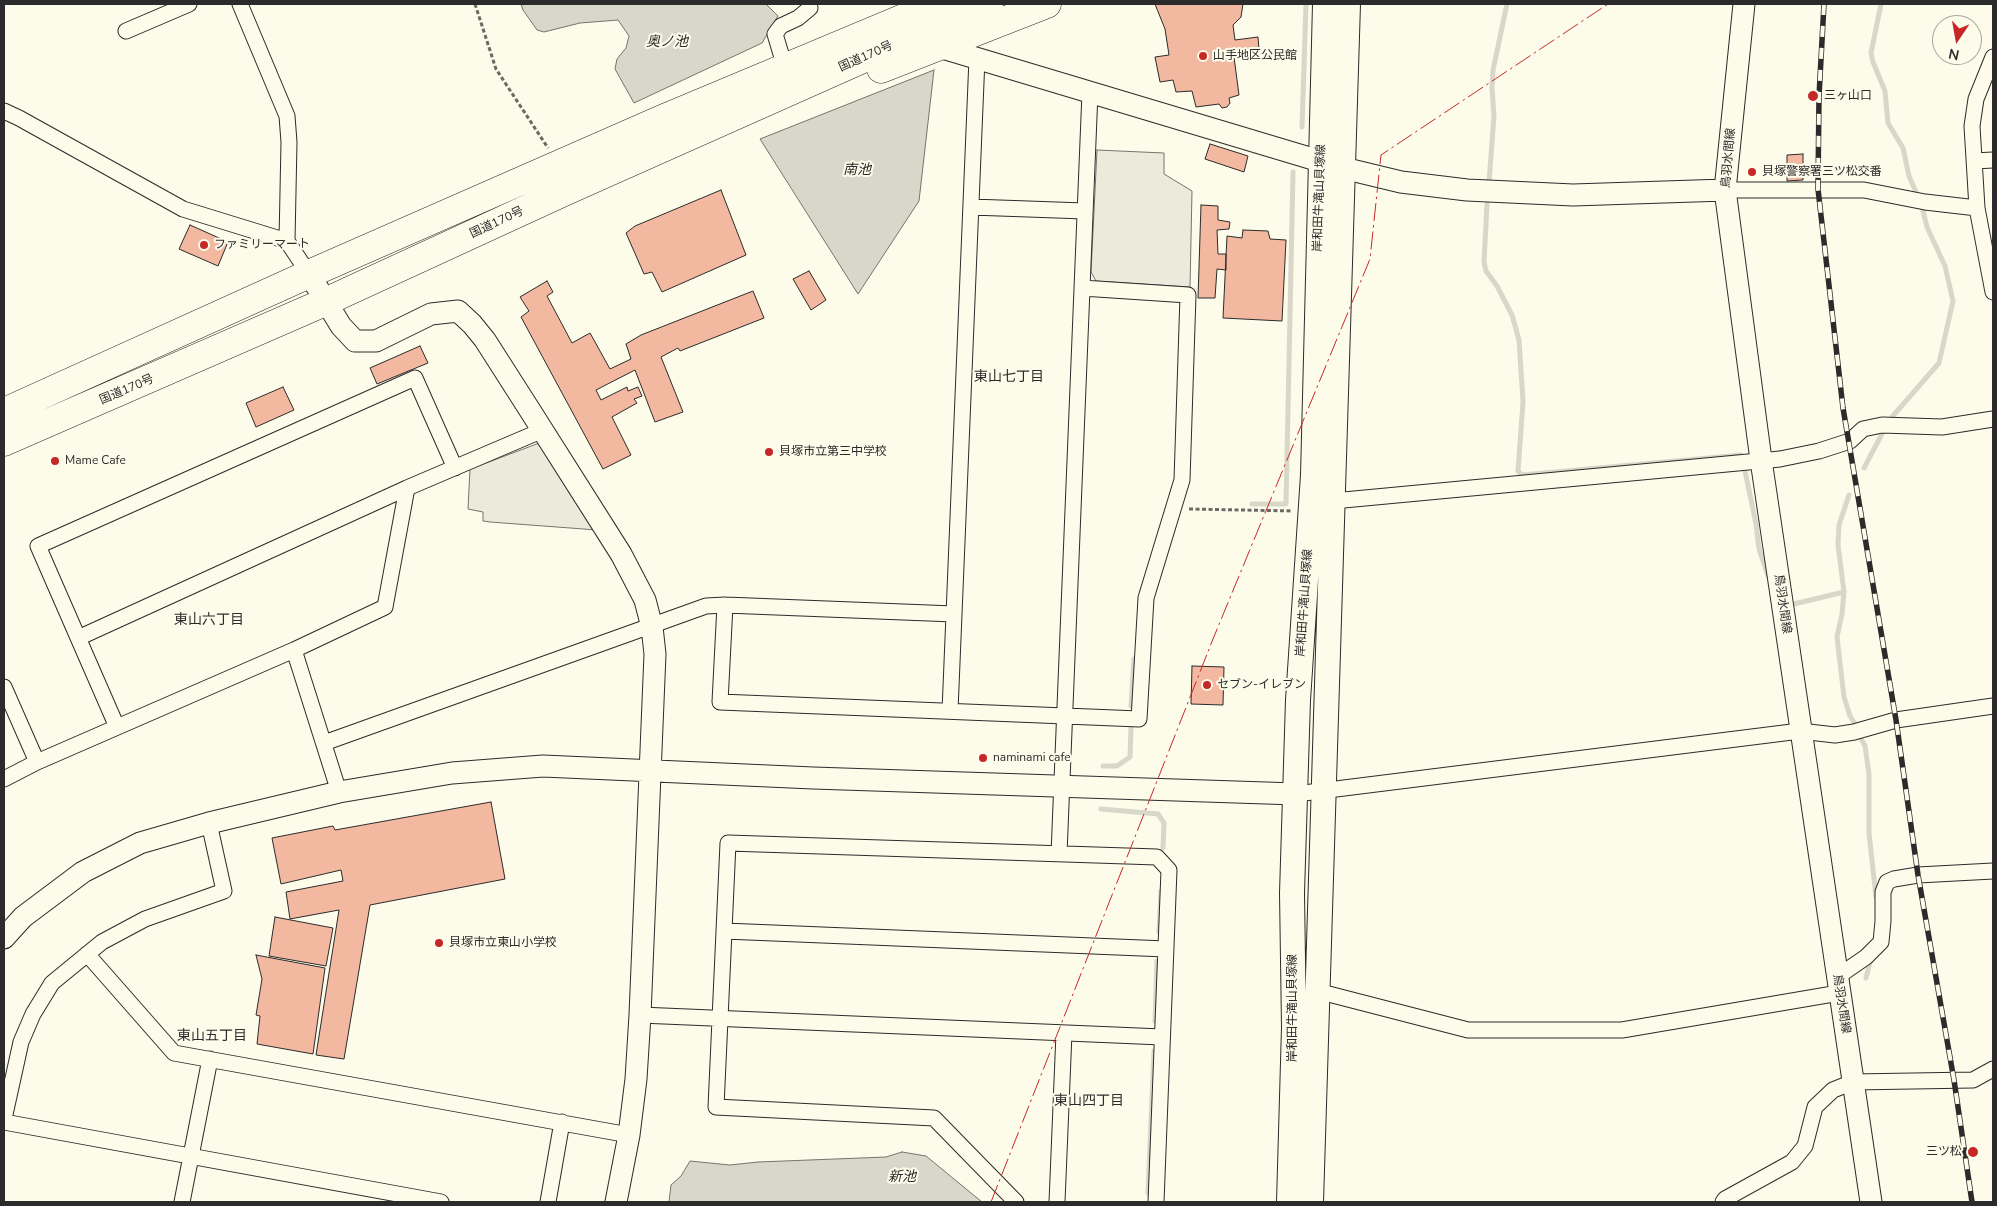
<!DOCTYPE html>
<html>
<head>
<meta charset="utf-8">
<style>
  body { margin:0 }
  #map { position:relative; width:1997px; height:1206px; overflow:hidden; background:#fdfbea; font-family:"Nunito Sans",sans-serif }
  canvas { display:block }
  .frame { position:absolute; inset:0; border:5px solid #2b2b2b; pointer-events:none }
  .north { position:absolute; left:1932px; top:15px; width:50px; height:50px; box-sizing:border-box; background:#fdfbea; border:1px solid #a9a89e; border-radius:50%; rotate:192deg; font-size:14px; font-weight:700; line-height:20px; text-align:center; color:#2b2b2b }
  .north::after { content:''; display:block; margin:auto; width:18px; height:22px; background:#c62828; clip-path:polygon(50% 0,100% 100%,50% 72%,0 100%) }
</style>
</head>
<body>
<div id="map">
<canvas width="1997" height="1206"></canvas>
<div class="frame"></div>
<div class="north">N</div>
</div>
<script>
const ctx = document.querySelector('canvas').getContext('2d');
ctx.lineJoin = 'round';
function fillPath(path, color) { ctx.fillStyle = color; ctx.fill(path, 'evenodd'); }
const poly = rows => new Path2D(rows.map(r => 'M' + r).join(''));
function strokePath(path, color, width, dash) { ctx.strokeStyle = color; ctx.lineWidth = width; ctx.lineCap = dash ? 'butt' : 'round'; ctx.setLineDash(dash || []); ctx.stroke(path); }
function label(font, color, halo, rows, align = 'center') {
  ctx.font = font + ' "Nunito Sans","Noto Sans JP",sans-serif'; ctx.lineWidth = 4; ctx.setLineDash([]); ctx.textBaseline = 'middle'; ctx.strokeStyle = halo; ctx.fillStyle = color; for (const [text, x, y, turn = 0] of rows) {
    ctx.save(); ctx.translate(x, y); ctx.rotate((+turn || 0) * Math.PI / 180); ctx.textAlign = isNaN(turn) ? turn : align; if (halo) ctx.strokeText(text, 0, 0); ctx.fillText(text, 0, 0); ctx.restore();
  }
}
const green = poly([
  [1097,150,1164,153,1164,174,1192,191,1190,287,1096,281,1091,272,1097,150]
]);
fillPath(green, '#ecebdb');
strokePath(green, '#74746e', 1);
const parking = poly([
  [542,442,597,530,490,522,483,521,483,512,468,509,470,469,542,442]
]);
fillPath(parking, '#eceadb');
strokePath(parking, '#74746e', 1);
const water = poly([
  [521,4,766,4,778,16,762,43,634,103,615,69,617,59,626,48,629,36,618,20,580,23,544,32,537,30,523,10,521,4],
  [934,70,919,201,858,294,760,139,934,70],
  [902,1152,926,1156,982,1202,669,1202,671,1185,681,1176,690,1161,730,1165,758,1162,886,1157,902,1152]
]);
fillPath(water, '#d8d7c9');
strokePath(water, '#74746e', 1);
strokePath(poly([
  [1881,4,1871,53,1873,62,1885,91,1888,123,1903,148,1909,176,1916,192],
  [1302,127,1306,4],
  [1489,182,1494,116,1492,88,1493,70,1507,4],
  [1487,204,1484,262,1486,271,1497,286,1512,315,1519,340,1523,402,1518,471,1522,475,1741,455],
  [1892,417,1939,363,1953,301,1945,266,1927,227,1922,207],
  [1864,468,1885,428],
  [1745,471,1756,524,1759,549,1768,576],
  [1849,495,1839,525,1838,545,1844,592,1842,614,1837,637,1844,697,1850,716,1855,724],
  [1252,504,1286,504,1293,172],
  [1794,604,1844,592],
  [1131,706,1134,659],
  [1859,735,1865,746,1869,774,1869,833,1876,897],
  [1103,766,1117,766,1130,757,1131,728],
  [1101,809,1158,814,1164,823,1163,848],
  [1159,932,1161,891],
  [1866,978,1871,958],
  [1155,1021,1157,961],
  [1148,1193,1154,1051]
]), '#d8d7c9', 5);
const building = poly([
  [1155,4,1243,4,1241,17,1233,25,1235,40,1258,37,1259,50,1255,54,1234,57,1239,95,1229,98,1230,103,1227,107,1222,108,1219,104,1196,107,1192,91,1176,92,1173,80,1160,82,1155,57,1169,55,1165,29,1155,4],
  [1210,144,1248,156,1244,172,1205,159,1210,144],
  [1803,154,1803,180,1787,181,1787,155,1803,154],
  [721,190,746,255,662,292,652,272,644,274,626,233,635,226,721,190],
  [1201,205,1218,206,1218,220,1230,222,1229,229,1217,230,1218,254,1226,254,1226,270,1217,269,1215,298,1198,298,1201,205],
  [190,225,228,242,218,266,179,249,190,225],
  [1243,230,1268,231,1270,239,1286,240,1282,321,1223,318,1227,236,1242,238,1243,230],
  [809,271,826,300,811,310,793,279,809,271],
  [547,281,553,292,547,296,572,343,590,333,610,369,631,359,626,344,641,335,753,291,764,318,680,351,678,348,661,357,683,412,655,422,635,370,596,390,601,400,627,387,628,391,638,387,642,396,634,399,637,403,612,417,631,455,603,469,521,317,529,311,520,297,547,281],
  [420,346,428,363,377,384,370,368,420,346],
  [283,387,294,410,256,427,246,403,283,387],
  [1192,666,1224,667,1223,705,1191,704,1192,666],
  [491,802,505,879,370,905,344,1059,316,1055,339,910,290,919,286,892,343,881,341,870,281,884,272,838,333,826,335,830,491,802],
  [275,917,333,928,326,966,269,956,275,917],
  [256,955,325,968,313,1054,257,1044,260,1016,256,1015,262,979,256,955]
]);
fillPath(building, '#f2b8a0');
strokePath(building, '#2b2b2b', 1);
const street = poly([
  [240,4,287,116,289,142,287,241,309,274],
  [126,31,189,4],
  [781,54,775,34,781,26,798,18,810,8,809,4],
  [1993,57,1976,99,1972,126,1977,208,1993,292],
  [4,111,19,118,183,209,287,241],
  [1974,161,1993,160],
  [1725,190,1864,190,1925,202,1977,208],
  [971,207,1085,211],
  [1333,501,1780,459,1819,451,1850,441,1863,429,1882,425,1942,427,1993,419],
  [725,605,720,702,1139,719,1146,598,1182,480,1188,295,1082,288],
  [78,638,407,488,543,430],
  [294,650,339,792],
  [4,687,37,762],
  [950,711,977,58],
  [117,727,38,546,415,378,455,468],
  [324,743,706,606,725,605,954,614],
  [4,779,37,762,294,650,385,607,407,488],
  [1296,794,1800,731,1835,735,1854,732,1896,720,1993,706],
  [1059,854,1090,92],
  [724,931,1166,949],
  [87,954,174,1053,629,1135],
  [1837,977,1866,957,1881,942,1883,921,1883,892,1887,882,1894,879,1918,875,1993,871],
  [1317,991,1468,1030,1622,1030,1839,993],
  [640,1015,1162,1037],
  [4,1119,21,1042,33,1014,52,983,102,942,145,919,224,891,209,823],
  [4,1122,441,1202],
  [182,1202,210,1059],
  [548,1202,562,1122],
  [1016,1202,934,1118,716,1107,728,843,1157,857,1169,870,1156,1202],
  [1057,1202,1064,1033],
  [1723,1202,1725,1199,1792,1162,1805,1146,1815,1107,1833,1090,1853,1082,1973,1080,1993,1069]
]);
const secondary = poly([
  [1744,4,1725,190,1761,460,1871,1202],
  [939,47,1343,168,1401,182,1467,190,1573,195,1725,190],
  [309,274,341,326,355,341,376,341,431,314,458,311,472,324,485,340,531,412,621,554,645,600,652,627,655,654,640,1015,636,1079,629,1135,616,1202],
  [4,938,23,917,83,872,140,843,209,823,339,792,452,773,543,766,813,778,1296,794]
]);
const primary = poly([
  [1289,1202,1294,1027,1292,893,1298,700,1313,475,1325,4],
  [1311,1202,1348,4]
]);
const highway = poly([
  [881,69,1047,4],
  [4,412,309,274,662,119,937,4],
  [4,442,325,302,566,191,948,21,989,4]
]);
strokePath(street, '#2b2b2b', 17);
strokePath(secondary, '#2b2b2b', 23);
strokePath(primary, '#2b2b2b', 26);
strokePath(highway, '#2b2b2b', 29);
strokePath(poly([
  [475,4,496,69,548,148],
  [1189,509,1293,511]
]), '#6a6964', 3, [4, 2.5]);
strokePath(street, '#fdfbea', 15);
strokePath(secondary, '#fdfbea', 21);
strokePath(primary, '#fdfbea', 24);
strokePath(highway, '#fdfbea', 28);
const rail = poly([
  [1824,4,1819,96,1818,189,1843,408,1896,720,1918,875,1954,1080,1972,1202]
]);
strokePath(rail, '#2b2b2b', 5.5);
strokePath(rail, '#fdfbea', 4, [11]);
strokePath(poly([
  [991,1202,1213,639,1370,259,1381,155,1608,4]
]), '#c62828', 1, [18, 4, 2.5, 4]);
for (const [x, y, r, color] of [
  [1203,56,5,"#c62828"],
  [1813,96,6,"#c62828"],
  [1752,172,5,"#c62828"],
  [204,245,5,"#c62828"],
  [769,452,5,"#c62828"],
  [55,461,5,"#c62828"],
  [1207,685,5,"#c62828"],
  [983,758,5,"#c62828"],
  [439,943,5,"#c62828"],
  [1973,1152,6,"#c62828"]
]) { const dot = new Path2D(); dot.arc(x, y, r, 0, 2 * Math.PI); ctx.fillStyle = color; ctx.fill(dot); strokePath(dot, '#fdfbea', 2); }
label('12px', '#2b2b2b', '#fdfbea', [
  ["山手地区公民館",1213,56],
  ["三ヶ山口",1824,96],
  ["貝塚警察署三ツ松交番",1762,172],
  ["ファミリーマート",214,245],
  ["貝塚市立第三中学校",779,452],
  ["Mame Cafe",65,461],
  ["セブン-イレブン",1217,685],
  ["naminami cafe",993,758],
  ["貝塚市立東山小学校",449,943],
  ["三ツ松",1962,1152,"right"]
], 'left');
label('12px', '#2b2b2b', '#fdfbea', [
  ["国道170号",866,57,-24],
  ["鳥羽水間線",1729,158,-85],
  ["岸和田牛滝山貝塚線",1320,198,-88],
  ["国道170号",497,223,-25],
  ["国道170号",127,390,-23],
  ["岸和田牛滝山貝塚線",1305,603,-86],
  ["鳥羽水間線",1782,604,82],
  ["鳥羽水間線",1841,1004,81],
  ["岸和田牛滝山貝塚線",1293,1008,-90]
]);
label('italic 14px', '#2b2b2b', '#fdfbea', [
  ["奥ノ池",667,43],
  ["南池",857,171],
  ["新池",902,1178]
]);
label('14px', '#2b2b2b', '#fdfbea', [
  ["東山七丁目",1009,378],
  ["東山六丁目",209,621],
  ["東山五丁目",212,1037],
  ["東山四丁目",1089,1102]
]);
</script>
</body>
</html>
